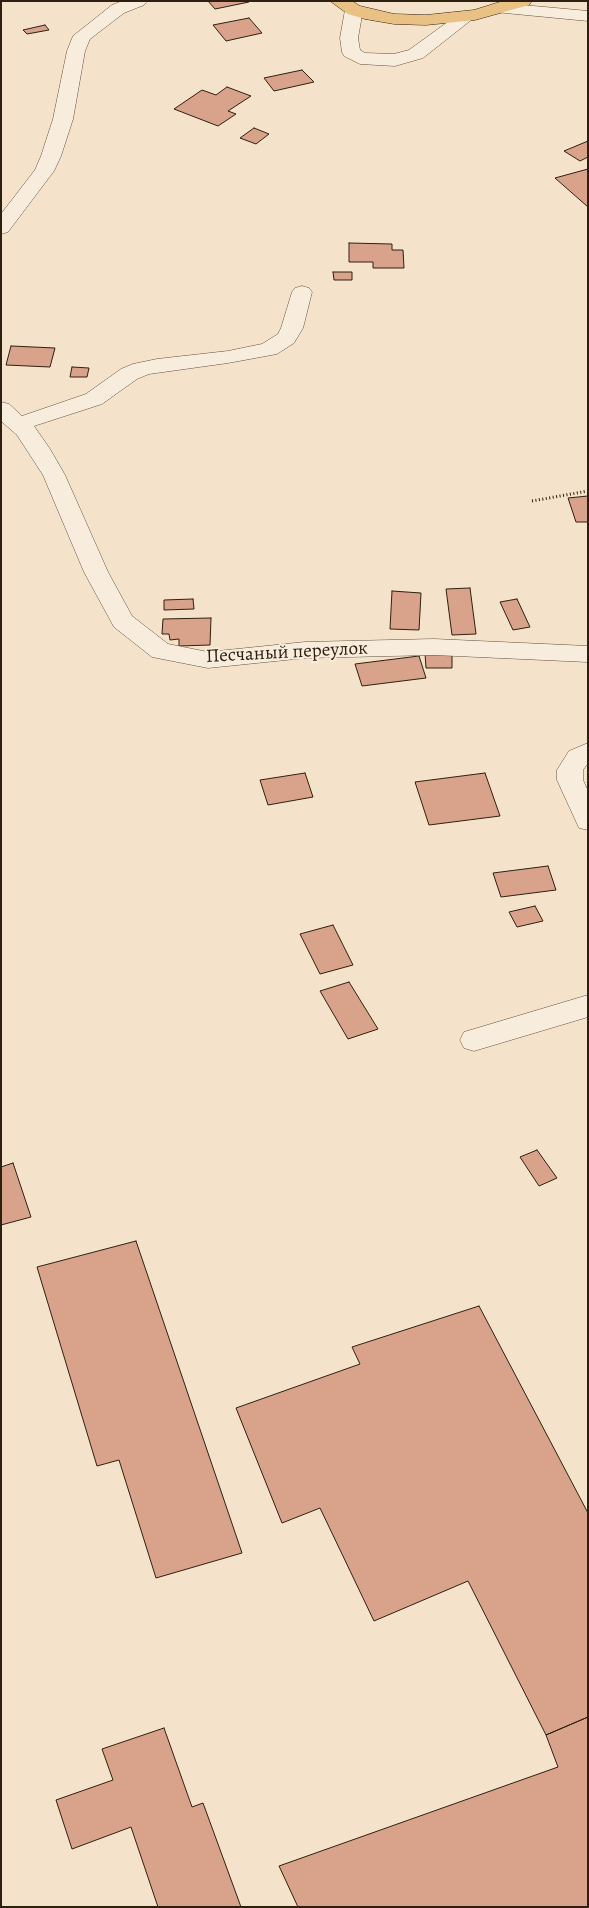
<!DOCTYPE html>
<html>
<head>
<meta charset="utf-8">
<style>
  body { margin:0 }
  #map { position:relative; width:589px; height:1908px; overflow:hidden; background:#f5e2ca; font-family:Alegreya,serif }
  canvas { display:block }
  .frame { position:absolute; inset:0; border:2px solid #2e2010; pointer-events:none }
</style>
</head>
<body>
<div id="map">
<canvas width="589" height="1908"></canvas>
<div class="frame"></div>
</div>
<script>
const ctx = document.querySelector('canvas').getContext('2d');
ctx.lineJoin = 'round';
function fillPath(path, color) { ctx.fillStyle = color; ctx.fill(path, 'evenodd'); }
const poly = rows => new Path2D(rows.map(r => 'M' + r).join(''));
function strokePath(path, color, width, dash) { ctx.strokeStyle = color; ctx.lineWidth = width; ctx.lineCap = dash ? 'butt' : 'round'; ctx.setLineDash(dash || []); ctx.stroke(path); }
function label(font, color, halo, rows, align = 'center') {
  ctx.font = font + ' Alegreya,serif'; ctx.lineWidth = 4; ctx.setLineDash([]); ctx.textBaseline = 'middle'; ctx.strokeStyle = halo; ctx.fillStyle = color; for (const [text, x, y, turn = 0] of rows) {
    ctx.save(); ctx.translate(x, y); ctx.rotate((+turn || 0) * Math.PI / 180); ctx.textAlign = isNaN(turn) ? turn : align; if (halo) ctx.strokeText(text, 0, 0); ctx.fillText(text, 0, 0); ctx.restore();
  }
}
const building = poly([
  [208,1,248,1,249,2,215,9,208,1],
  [249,18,262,33,226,41,213,25,249,18],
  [45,25,49,30,27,34,23,30,45,25],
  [302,70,314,82,274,91,264,78,302,70],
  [227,87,251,96,228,111,236,114,218,126,174,109,202,90,216,95,227,87],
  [254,128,269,134,256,144,240,138,254,128],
  [588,141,588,157,580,161,564,151,588,141],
  [588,169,588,207,555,178,588,169],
  [349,243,392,244,392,250,403,250,404,268,373,268,373,262,349,262,349,243],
  [333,272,352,272,352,280,334,280,333,272],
  [11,346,55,348,50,367,6,365,11,346],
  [72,367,89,368,87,377,70,377,72,367],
  [588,496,588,522,576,522,568,498,588,496],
  [470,588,476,634,452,635,446,589,470,588],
  [392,591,421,593,419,630,390,629,392,591],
  [193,599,194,609,164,610,164,600,193,599],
  [517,599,530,627,513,630,500,602,517,599],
  [211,618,210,645,179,646,179,639,170,640,169,634,162,634,163,619,211,618],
  [425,653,452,654,452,668,426,668,425,653],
  [419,656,426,678,362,686,355,664,419,656],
  [305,773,313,797,268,805,260,780,305,773],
  [485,773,500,816,429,825,415,782,485,773],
  [548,866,556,890,501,897,493,873,548,866],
  [535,906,543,921,517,927,509,912,535,906],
  [333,925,353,965,320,974,300,934,333,925],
  [349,982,378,1029,348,1039,320,991,349,982],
  [537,1150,557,1178,539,1186,520,1157,537,1150],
  [13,1163,31,1217,1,1225,1,1167,13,1163],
  [136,1241,242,1553,156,1578,119,1460,97,1466,37,1267,136,1241],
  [479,1306,588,1513,588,1717,546,1735,468,1581,374,1621,320,1508,282,1523,236,1408,360,1364,352,1347,479,1306],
  [588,1717,588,1907,298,1907,279,1866,558,1767,546,1735,588,1717],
  [164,1728,192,1807,203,1803,241,1907,158,1907,131,1827,72,1849,56,1800,113,1780,102,1749,164,1728]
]);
fillPath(building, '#d9a28b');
strokePath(building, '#2e2010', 1);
const minor = poly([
  [122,1,147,1,144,5,124,13,90,39,85,51,73,119,61,156,54,171,8,232,1,234,1,214,35,170,41,156,53,119,67,51,73,36,112,5,122,1],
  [501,3,588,11,588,21,495,12,492,8,495,4,501,3],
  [354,5,360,6,363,10,358,38,360,50,365,53,394,54,409,50,460,13,466,12,472,13,475,17,423,58,395,66,360,64,344,56,342,52,340,38,345,10,348,6,354,5],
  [302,286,309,288,312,292,303,328,294,343,277,354,228,363,149,374,137,379,102,404,34,426,50,449,65,475,108,572,132,616,168,644,208,652,305,642,434,639,588,646,588,662,434,655,305,658,208,668,152,657,114,627,84,572,43,475,17,435,1,421,1,402,9,404,22,416,86,394,121,369,133,364,157,359,228,351,262,344,278,334,281,328,292,292,295,288,302,286],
  [588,743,588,763,583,770,583,780,588,791,588,830,579,828,557,780,557,770,569,751,588,743],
  [588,995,588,1017,474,1051,464,1048,460,1040,464,1032,588,995]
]);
const major = poly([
  [330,1,352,1,360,6,394,14,426,15,474,10,503,1,532,1,529,5,475,20,426,25,394,24,365,19,348,14,330,1]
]);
strokePath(minor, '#60503e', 1);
strokePath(major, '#2e2010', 1);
strokePath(poly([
  [532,501,588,491]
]), '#2e2010', 3, [1, 2.5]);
fillPath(minor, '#f8ecdd');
fillPath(major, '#eac185');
label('19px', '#2e2010', '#f8ecdd', [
  ["Песчаный переулок",287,653,-3]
]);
</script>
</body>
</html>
